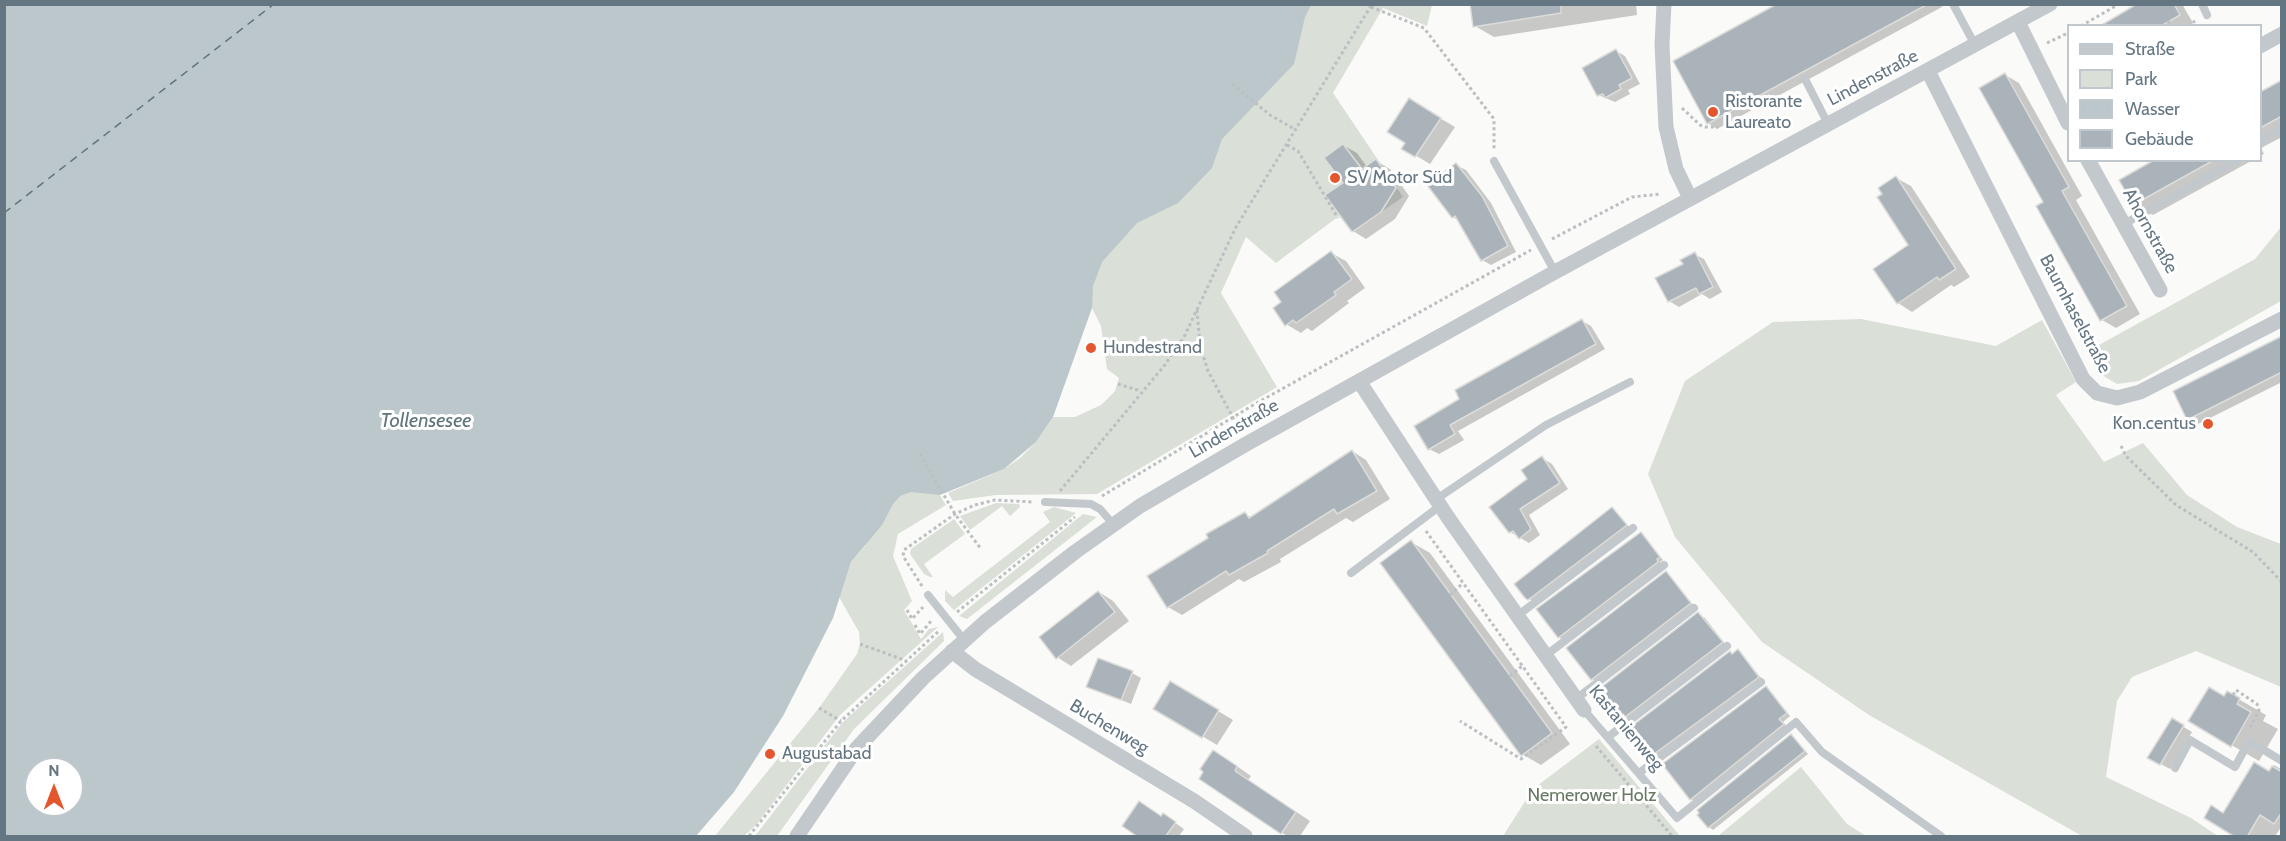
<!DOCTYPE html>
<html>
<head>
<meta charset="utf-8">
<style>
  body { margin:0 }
  #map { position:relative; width:2286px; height:841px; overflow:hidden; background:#fafaf8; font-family:Cabin,sans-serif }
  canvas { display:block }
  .frame { position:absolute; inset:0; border:6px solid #657683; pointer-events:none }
  .legend { position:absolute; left:2067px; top:24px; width:195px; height:138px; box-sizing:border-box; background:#fff; border:2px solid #c1c8cd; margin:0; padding:8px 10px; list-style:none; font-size:18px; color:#657683 }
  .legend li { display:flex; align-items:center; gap:12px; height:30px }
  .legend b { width:30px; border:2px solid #c1c8cd }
  .north { position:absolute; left:24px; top:757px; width:60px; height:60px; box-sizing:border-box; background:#fff; border:2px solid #c1c8cd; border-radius:50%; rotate:0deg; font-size:16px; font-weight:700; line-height:24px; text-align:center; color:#657683 }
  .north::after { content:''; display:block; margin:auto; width:21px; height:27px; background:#e4572e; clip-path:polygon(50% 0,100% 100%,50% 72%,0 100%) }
</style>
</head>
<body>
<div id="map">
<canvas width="2286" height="841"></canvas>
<div class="frame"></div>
<ul class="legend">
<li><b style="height:8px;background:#c3c8cc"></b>Straße</li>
<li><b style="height:16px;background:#dadfd7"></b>Park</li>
<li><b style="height:16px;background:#bbc7cb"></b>Wasser</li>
<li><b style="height:16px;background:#aab3b9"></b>Gebäude</li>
</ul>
<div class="north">N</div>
</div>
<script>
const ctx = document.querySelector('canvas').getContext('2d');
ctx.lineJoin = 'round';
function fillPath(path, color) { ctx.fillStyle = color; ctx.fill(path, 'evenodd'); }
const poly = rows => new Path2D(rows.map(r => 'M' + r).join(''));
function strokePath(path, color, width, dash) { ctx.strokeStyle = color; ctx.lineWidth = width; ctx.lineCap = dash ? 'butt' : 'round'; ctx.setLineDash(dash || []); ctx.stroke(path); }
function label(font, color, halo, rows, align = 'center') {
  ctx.font = font + ' Cabin,sans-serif'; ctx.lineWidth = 6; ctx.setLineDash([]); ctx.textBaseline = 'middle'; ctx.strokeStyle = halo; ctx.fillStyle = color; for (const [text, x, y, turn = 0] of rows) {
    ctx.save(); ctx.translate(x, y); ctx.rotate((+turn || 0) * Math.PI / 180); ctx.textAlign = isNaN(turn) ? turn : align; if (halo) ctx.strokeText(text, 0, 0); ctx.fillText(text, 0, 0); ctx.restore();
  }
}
fillPath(poly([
  [1264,5,1432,5,1427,26,1383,8,1333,93,1403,197,1352,232,1339,216,1276,263,1246,237,1221,293,1277,387,1097,494,996,495,953,501,948,493,1004,469,1020,458,1036,442,1053,417,1075,417,1101,405,1115,391,1119,378,1107,369,1101,326,1092,308,1077,298],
  [2281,227,2281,301,2139,381,2117,384,2097,372,2088,351,2255,259],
  [1861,319,1996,346,2042,320,2076,382,2056,395,2104,462,2143,443,2187,495,2237,527,2281,544,2281,687,2196,651,2132,677,2117,701,2106,777,2191,818,2218,836,2082,836,1869,715,1762,642,1675,537,1648,474,1685,381,1773,322],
  [925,471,946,505,898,534,893,556,912,601,904,610,921,639,929,629,938,627,840,715,756,825,744,836,715,836,819,708,857,654,860,644,859,632,839,597,851,562,865,546,868,519],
  [996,503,1019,504,1020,507,1010,516,1002,506,970,530,960,516],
  [1054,507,1076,513,954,610,945,601,945,590,953,597,1050,522,1043,512],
  [1083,514,1097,517,967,619,959,616],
  [954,519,965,534,924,564,933,577,930,577,924,574,910,554,911,549],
  [943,632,944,641,854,729,777,836,755,836,843,722],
  [1599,739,1680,836,1503,836,1533,789],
  [1801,767,1847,824,1866,836,1718,836]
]), '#dadfd7');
fillPath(poly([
  [5,4,1311,4,1311,5,1305,17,1294,64,1222,139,1212,168,1178,203,1137,223,1102,262,1093,286,1092,308,1053,417,1036,442,1004,469,940,495,911,492,900,496,893,504,882,525,851,562,833,618,783,716,734,792,696,836,5,836],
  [36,769,72,769,72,805,36,805]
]), '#bbc7cb');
fillPath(poly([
  [1471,4,1636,4,1637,15,1494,37,1475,26],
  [1780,4,1941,4,1942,7,1717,129,1708,123],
  [2140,4,2182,4,2193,23,2189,26,2103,26],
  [1616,51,1625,56,1640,84,1628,90,1630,94,1615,102,1598,95],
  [2005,75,2019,83,2082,196,2076,200,2140,314,2116,328,2102,320,2045,203],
  [2282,82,2282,137,2261,148,2264,154,2260,156,2260,94],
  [1409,100,1455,127,1430,164,1403,148,1407,142],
  [1343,145,1357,153,1367,167,1376,161,1390,169,1409,196,1395,219,1366,239,1353,231,1345,183],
  [2157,160,2253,160,2153,215,2134,204],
  [1456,165,1466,170,1491,203,1516,252,1491,265,1482,260,1459,221,1453,217,1429,185],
  [1896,178,1911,186,1970,277,1954,287,1951,285,1912,312,1898,303,1875,269,1911,245,1884,194],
  [1331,253,1346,261,1365,288,1347,301,1349,303,1312,331,1307,328,1301,333,1286,324],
  [1694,254,1704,259,1722,292,1710,299,1702,294,1679,307,1669,301,1685,264],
  [1582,321,1591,326,1605,349,1458,431,1464,440,1439,454,1429,449,1461,399],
  [2282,338,2282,382,2198,424,2188,419],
  [1352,451,1366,460,1390,499,1353,522,1346,518,1280,559,1281,562,1244,582,1239,579,1182,615,1168,607,1245,514,1252,518],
  [1542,458,1552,464,1568,489,1529,515,1540,535,1529,543,1510,532,1529,479],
  [1612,509,1630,528,1533,601,1526,597],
  [1640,534,1663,560,1660,562,1662,564,1563,640,1559,637,1538,610],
  [1411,542,1430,553,1570,744,1541,765,1522,754],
  [1666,573,1694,606,1596,681,1592,679],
  [1099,592,1113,601,1129,621,1071,666,1057,657],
  [1698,614,1705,618,1726,645,1630,718,1621,715],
  [1738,651,1762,679,1660,755,1655,753,1730,653,1733,655],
  [1132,673,1141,678,1131,704,1088,686],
  [1171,683,1233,720,1217,745,1155,708],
  [1766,687,1790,716,1783,722,1787,727,1695,801,1691,799],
  [2228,693,2266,715,2263,721,2278,729,2259,761,2190,721,2225,698],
  [2172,720,2192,732,2170,769,2150,758],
  [1791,735,1808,754,1713,830,1709,827],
  [1228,760,1251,776,1248,780,1310,821,1300,836,1288,836,1282,833,1201,779],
  [2274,765,2281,769,2282,826,2275,836,2238,836,2224,814],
  [1164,815,1184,829,1179,836,1140,836]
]), '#0003');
strokePath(poly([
  [4,213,274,4]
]), '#60757c', 1.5, [8, 6]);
const building = poly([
  [1470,4,1561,4,1561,13,1473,27,1470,4],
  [1777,4,1928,4,1707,124,1673,61,1777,4],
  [2137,4,2174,4,2180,15,2161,26,2100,26,2137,4],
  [1616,49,1632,78,1619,85,1621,89,1605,98,1603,94,1597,96,1582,68,1616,49],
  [2005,73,2069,187,2062,191,2127,306,2100,321,2036,206,2043,202,1979,88,2005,73],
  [2282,80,2282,116,2260,128,2260,92,2282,80],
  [1409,98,1441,118,1415,157,1401,149,1405,143,1387,132,1409,98],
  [1343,144,1362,169,1376,159,1396,188,1381,212,1352,232,1325,195,1343,183,1324,158,1343,144],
  [2154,160,2214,160,2133,205,2119,180,2154,160],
  [1456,163,1482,196,1508,246,1481,261,1455,216,1452,218,1427,185,1456,163],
  [1896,176,1956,269,1939,280,1937,277,1897,304,1873,269,1908,245,1877,197,1882,194,1878,188,1896,176],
  [1331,251,1352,279,1334,292,1336,295,1296,323,1293,320,1285,326,1273,308,1281,302,1274,292,1331,251],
  [1695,252,1713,287,1699,294,1696,288,1668,302,1655,278,1683,264,1680,260,1695,252],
  [1582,319,1596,344,1450,425,1455,434,1428,450,1414,426,1459,399,1455,390,1582,319],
  [2282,336,2282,372,2187,420,2173,391,2282,336],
  [1352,450,1377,491,1337,514,1334,509,1267,551,1268,553,1229,575,1226,571,1167,608,1147,576,1208,538,1206,534,1245,512,1249,518,1352,450],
  [1542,456,1560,483,1520,509,1531,529,1519,539,1513,531,1509,533,1489,507,1527,479,1521,470,1542,456],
  [1612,507,1627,525,1528,600,1525,598,1514,584,1612,507],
  [1641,532,1660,557,1657,559,1658,562,1558,638,1536,609,1641,532],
  [1411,540,1552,733,1521,756,1380,563,1411,540],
  [1666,571,1691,603,1591,680,1566,648,1666,571],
  [1098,591,1115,612,1056,659,1039,637,1098,591],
  [1698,612,1723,642,1625,717,1623,714,1620,716,1599,689,1698,612],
  [1738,649,1759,677,1654,754,1652,753,1632,726,1730,651,1732,654,1738,649],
  [1098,658,1133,671,1121,700,1086,687,1098,658],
  [1170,681,1219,710,1202,738,1153,709,1170,681],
  [1766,686,1787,713,1779,719,1784,724,1690,800,1662,764,1766,686],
  [2209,687,2224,696,2227,691,2240,698,2237,704,2251,712,2231,747,2188,721,2209,687],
  [2172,718,2184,725,2160,765,2147,758,2172,718],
  [1791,734,1805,751,1708,828,1697,815,1699,813,1697,810,1791,734],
  [1213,750,1237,766,1235,771,1296,812,1281,834,1199,779,1203,772,1200,769,1213,750],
  [2254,762,2269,771,2272,766,2282,772,2282,812,2274,824,2260,815,2247,837,2235,837,2204,818,2211,805,2223,813,2254,762],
  [1139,801,1161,816,1163,813,1176,822,1165,837,1138,837,1122,826,1139,801]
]);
fillPath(building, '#aab3b9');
strokePath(building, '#dcdcda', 1.5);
strokePath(poly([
  [1371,7,1424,28,1494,119,1494,150],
  [2168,21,2171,26],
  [2081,26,2119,4],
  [2188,26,2195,21],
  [2047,43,2068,33],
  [1232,84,1270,115,1296,130],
  [1682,108,1700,125,1705,127,1718,127],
  [1287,145,1298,151,1338,218],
  [1552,239,1632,197,1661,194],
  [1197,310,1200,346,1208,371,1239,429],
  [1118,384,1141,391],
  [2121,446,2126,456,2176,505,2253,552,2282,582],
  [920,454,955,514,981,549],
  [1060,491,1164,366,1184,337,1236,227,1372,4],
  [1102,496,1255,404,1531,250],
  [1426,531,1566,727,1521,759,1460,721],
  [922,586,903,556,904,550,955,514,975,505,995,500,1033,502],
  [1450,595,1463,583],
  [907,610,912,619,923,607],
  [957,612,1075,517],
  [915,625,920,634,932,620],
  [860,644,907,661],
  [1510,676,1522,666],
  [2233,695,2236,690,2257,704,2259,711,2249,729],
  [819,708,841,721],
  [1596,746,1672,836],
  [749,836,841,721,940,630]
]), '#bbbfc2', 3, [3, 3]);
strokePath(poly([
  [1953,4,1975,45],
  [2202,4,2207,15],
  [1805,79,1828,124],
  [2260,144,2267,136,2282,128],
  [1494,161,1555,272],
  [2124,224,2238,160],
  [1435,500,1546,425,1630,382],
  [1045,502,1091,504,1100,509,1113,524],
  [1351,573,1440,506],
  [928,595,964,640],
  [1517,616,1633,528],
  [1545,656,1664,565],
  [1576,699,1694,608],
  [1584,710,1677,818,1796,722,1822,752,1941,836],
  [1608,737,1727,646],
  [2175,768,2190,740,2235,767,2249,741,2282,761],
  [1639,773,1761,682]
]), '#c3c8cc', 8);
strokePath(poly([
  [1664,4,1662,45,1666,127,1676,169,1690,198],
  [2018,22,2068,123],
  [2260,46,2282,34],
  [1928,71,2083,379,2097,393,2117,398,2140,392,2282,319],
  [2088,160,2160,290],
  [1359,381,1449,519,1584,710],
  [952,651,975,669,1194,801,1245,836],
  [797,836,857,748,923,678,985,622,1075,552,1140,506,1248,443,1555,272,2050,4]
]), '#c3c8cc', 15);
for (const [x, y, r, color] of [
  [1713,112,6,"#e4572e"],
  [1335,178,6,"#e4572e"],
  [1091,348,6,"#e4572e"],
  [2208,424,6,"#e4572e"],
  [770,754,6,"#e4572e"]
]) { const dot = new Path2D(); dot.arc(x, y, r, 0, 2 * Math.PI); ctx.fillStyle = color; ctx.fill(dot); strokePath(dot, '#fff', 2); }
label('18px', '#657683', '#fff', [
  ["Lindenstraße",1873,78,-28],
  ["Ahornstraße",2150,231,61],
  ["Baumhaselstraße",2075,314,62],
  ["Lindenstraße",1234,429,-30],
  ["Buchenweg",1109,727,31],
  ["Kastanienweg",1626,728,50]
]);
label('18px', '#657683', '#fff', [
  ["Ristorante",1725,102],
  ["Laureato",1725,123],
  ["SV Motor Süd",1347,178],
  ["Hundestrand",1103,348],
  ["Kon.centus",2196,424,"right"],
  ["Augustabad",782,754]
], 'left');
label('18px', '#687a64', '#fff', [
  ["Nemerower Holz",1592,796]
]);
label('italic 20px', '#60757c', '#fff', [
  ["Tollensesee",426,421]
]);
</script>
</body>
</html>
